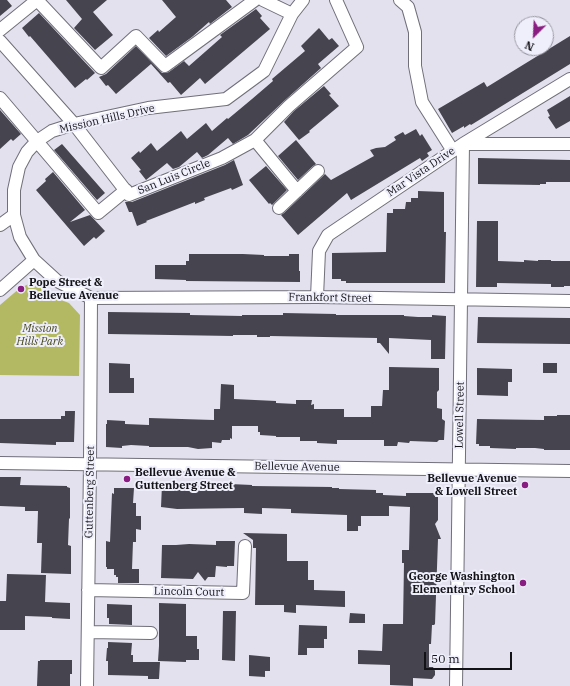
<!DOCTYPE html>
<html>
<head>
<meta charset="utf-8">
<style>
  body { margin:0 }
  #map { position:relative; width:570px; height:686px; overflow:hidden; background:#e2e1ed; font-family:"IBM Plex Serif",serif }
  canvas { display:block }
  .north { position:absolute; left:514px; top:16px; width:40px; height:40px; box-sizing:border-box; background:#efeefb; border:1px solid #9796a0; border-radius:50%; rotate:204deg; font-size:11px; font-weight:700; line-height:16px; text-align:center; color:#131317 }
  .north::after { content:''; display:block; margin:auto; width:14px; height:18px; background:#8a1d82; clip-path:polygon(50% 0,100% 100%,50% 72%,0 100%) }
  .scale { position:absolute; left:424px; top:652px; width:88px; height:18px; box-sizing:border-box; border:2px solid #131317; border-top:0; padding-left:5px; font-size:12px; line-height:14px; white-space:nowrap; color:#131317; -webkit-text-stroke:3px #efeefb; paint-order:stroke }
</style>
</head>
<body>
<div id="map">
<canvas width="570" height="686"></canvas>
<div class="north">N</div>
<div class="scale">50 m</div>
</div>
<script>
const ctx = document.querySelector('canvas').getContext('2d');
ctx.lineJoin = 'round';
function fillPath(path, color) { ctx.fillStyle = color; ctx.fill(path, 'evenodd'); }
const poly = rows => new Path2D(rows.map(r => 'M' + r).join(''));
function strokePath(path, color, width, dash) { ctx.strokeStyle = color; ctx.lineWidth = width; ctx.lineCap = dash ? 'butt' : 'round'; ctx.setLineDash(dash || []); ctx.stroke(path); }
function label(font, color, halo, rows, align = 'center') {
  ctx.font = font + ' "IBM Plex Serif",serif'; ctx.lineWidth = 4; ctx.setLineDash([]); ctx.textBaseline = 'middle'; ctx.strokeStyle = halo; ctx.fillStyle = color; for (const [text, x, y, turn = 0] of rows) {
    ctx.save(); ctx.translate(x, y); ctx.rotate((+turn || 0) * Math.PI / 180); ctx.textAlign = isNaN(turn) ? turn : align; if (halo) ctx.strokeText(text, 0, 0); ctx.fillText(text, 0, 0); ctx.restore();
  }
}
fillPath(poly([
  [31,283,39,286,53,297,69,303,80,315,79,376,0,375,0,305,20,288]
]), '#b3b963');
fillPath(poly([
  [0,0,7,0,12,6,0,16],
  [66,0,107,0,93,12,113,35,95,50,74,28,82,19],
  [162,0,226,0,232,7,210,24,209,22,192,37,166,56,149,38,158,30,159,32,176,17],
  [256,9,262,16,260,18,270,29,205,84,200,78,181,95,170,82,168,83,151,64,116,94,108,85,106,86,99,77,106,74,136,46,162,73,166,73,169,72,184,61,189,66,222,37,220,35],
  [39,13,95,73,87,80,86,79,75,88,30,36,29,37,22,28],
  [319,28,329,40,332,38,339,46,318,64,321,68,284,101,248,135,233,144,228,138,208,155,202,158,197,152,179,167,173,169,167,163,146,180,139,171,141,170,131,158,139,151,140,153,151,143,157,151,181,131,187,139,206,123,212,131,227,118,228,119,252,99,273,81,272,79,305,51,301,46],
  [570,36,570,64,471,125,470,124,464,128,464,126,452,133,438,109,484,82,487,87],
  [324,86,331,94,329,95,339,106,309,131,310,132,299,140,284,122,294,111],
  [570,96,570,121,556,129,548,117,550,116,547,110],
  [0,110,21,134,13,141,11,139,0,149],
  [416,129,420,136,422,134,432,150,427,153,429,156,422,161,420,158,351,200,347,193,298,235,281,215,284,213,323,176,325,174,331,180,374,156,370,150,376,148,385,147,396,140,394,137,403,132,405,135],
  [296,140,316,164,313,166,298,180,278,156],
  [62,144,105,193,97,200,54,150],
  [478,158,570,160,570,182,546,182,546,184,540,184,540,185,478,184],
  [234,160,243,185,232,190,231,188,204,198,205,200,195,204,195,202,146,221,147,222,137,226,132,212,129,212,125,202,132,202,225,165],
  [266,166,287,190,272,205,270,203,269,204,249,180],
  [53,172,85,210,70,222,90,215,105,231,96,239,94,237,84,246,36,190,46,181,45,179],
  [418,191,444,192,444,232,446,232,445,283,346,283,346,281,341,281,341,279,332,279,332,253,386,252,387,213,393,213,393,209,405,209,406,202,411,202,411,198,418,198],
  [477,221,498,221,498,261,524,262,524,260,538,261,538,260,551,260,551,261,570,261,570,286,564,286,564,287,551,287,551,284,497,283,497,287,476,287],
  [189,254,243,254,264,255,264,256,289,256,289,254,299,254,299,271,300,271,300,282,186,281,186,280,155,279,155,265,186,265,186,261,189,261],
  [108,312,190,313,190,315,242,316,242,315,283,315,283,313,336,314,336,315,404,315,404,316,418,317,432,317,432,315,446,316,445,359,431,359,431,340,389,338,389,354,380,343,377,343,377,338,270,336,270,337,257,337,257,335,233,335,233,336,108,334],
  [478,317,570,318,570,344,477,343],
  [109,363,130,364,130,378,134,378,134,393,109,393],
  [543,363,557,363,557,373,543,373],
  [389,367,439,368,439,390,437,392,437,408,442,409,442,419,445,421,444,440,439,440,437,442,410,441,409,443,398,442,397,446,384,446,384,440,337,440,337,444,317,443,317,441,300,441,300,437,276,437,276,436,260,435,260,432,258,432,258,426,232,426,232,439,230,438,230,440,222,440,221,443,212,442,212,448,198,449,188,447,149,447,149,446,131,445,122,446,122,448,106,447,106,424,107,424,107,420,125,421,125,424,149,425,149,418,214,420,214,409,220,409,221,384,234,385,234,399,276,401,276,403,296,404,296,400,312,400,311,405,314,404,314,409,344,409,344,417,371,417,371,406,382,406,383,390,389,390],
  [477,368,512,369,512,382,508,382,508,396,477,395],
  [65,411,75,411,74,442,56,442,56,445,0,443,0,419,61,419,61,416,65,416],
  [557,415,570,415,570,450,544,450,544,449,535,448,516,448,516,449,490,448,490,446,479,446,479,444,476,444,477,419,544,420,544,416,557,416],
  [0,477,21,477,20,485,67,486,67,487,70,488,70,518,69,519,68,545,71,546,71,574,41,573,42,543,37,543,38,511,25,511,25,507,0,506],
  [230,484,252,485,252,486,332,487,332,488,339,488,339,489,376,490,376,493,383,493,383,495,406,496,406,493,435,493,435,497,438,497,438,520,435,524,441,539,438,539,435,624,434,625,432,625,431,644,429,644,429,667,433,667,435,671,435,675,432,679,413,678,413,686,390,685,390,665,358,664,358,650,382,651,383,624,403,624,404,563,402,563,402,550,409,550,410,507,389,506,389,516,361,516,361,526,358,526,358,531,347,531,347,515,291,513,291,509,262,508,262,514,244,513,244,508,177,509,161,507,162,485,204,486,203,485],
  [114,488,134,488,133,503,136,503,136,516,141,516,141,530,136,529,136,542,133,542,132,569,139,569,139,583,118,583,118,577,116,577,116,575,114,575,114,569,107,569,107,567,106,567,106,541,110,542,112,493,114,494],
  [243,533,287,534,287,561,308,561,308,580,314,580,314,590,345,591,345,607,296,605,296,613,284,612,284,605,255,605,256,548,253,548,253,540],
  [216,541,235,541,234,566,227,566,227,567,216,566,215,577,208,577,205,581,198,572,193,579,161,578,162,545,176,545,189,544,216,545],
  [7,574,46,575,45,602,70,603,70,619,52,618,52,617,25,616,25,630,0,630,0,601,6,601],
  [159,603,186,604,186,636,197,636,197,649,199,649,199,660,186,660,186,662,158,661,159,646],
  [107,604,132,605,132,625,109,624,109,618,107,618],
  [223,611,236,611,235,661,222,660],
  [350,613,365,614,365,623,349,623],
  [299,625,327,626,327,639,324,639,324,648,307,648,307,655,298,655],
  [108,642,132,643,131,655,133,655,133,662,160,662,159,679,148,679,148,676,108,675,108,661,106,661,107,648,108,648],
  [249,655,270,657,270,671,265,671,265,677,249,676],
  [40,660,72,660,72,674,70,674,70,686,37,686,38,661,40,661]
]), '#46454f');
const minor = poly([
  [263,0,292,14],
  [303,0,292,14,264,71,226,99,148,108,74,124,52,131,37,141,27,152,19,167,14,190,14,215,20,237,34,260,57,281,91,298,317,297,570,301],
  [400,0,408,7,415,32,415,66,422,102,453,151],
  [0,30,37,0,101,68,136,36,165,66,255,0],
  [0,41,74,124,129,195,222,158,255,140,289,106,357,47,336,0],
  [0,98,98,213,126,190],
  [255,140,297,191],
  [279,208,318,171],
  [0,225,14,215],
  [0,290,34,260],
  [317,297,319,251,328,235,463,144,570,79],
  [0,463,570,471],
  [88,590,243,593,245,546],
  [88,632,151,633],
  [87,686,90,464,91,298],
  [456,686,463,144,570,144]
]);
strokePath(minor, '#706f7a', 14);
strokePath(minor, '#fff', 12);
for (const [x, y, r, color] of [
  [21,289,4,"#8a1d82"],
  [127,479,4,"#8a1d82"],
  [525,485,4,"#8a1d82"],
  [523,583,4,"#8a1d82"]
]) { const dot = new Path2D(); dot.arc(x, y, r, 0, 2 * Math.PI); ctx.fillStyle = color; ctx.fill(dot); strokePath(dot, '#efeefb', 1.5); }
label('11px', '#131317', '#efeefb', [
  ["Mission Hills Drive",107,119,-13],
  ["Mar Vista Drive",421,172,-34],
  ["San Luis Circle",174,177,-22],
  ["Frankfort Street",330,298,1],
  ["Lowell Street",460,415,-89],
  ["Bellevue Avenue",297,467,1],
  ["Guttenberg Street",90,492,-89],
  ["Lincoln Court",189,592,1]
]);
label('bold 11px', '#131317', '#efeefb', [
  ["Pope Street &",29,283],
  ["Bellevue Avenue",29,296],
  ["Bellevue Avenue &",135,473],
  ["Guttenberg Street",135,486],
  ["Bellevue Avenue",517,479,"right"],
  ["& Lowell Street",517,492,"right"],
  ["George Washington",515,577,"right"],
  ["Elementary School",515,590,"right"]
], 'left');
label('italic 11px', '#474921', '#efeefb', [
  ["Mission",40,329],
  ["Hills Park",40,342]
]);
</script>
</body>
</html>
